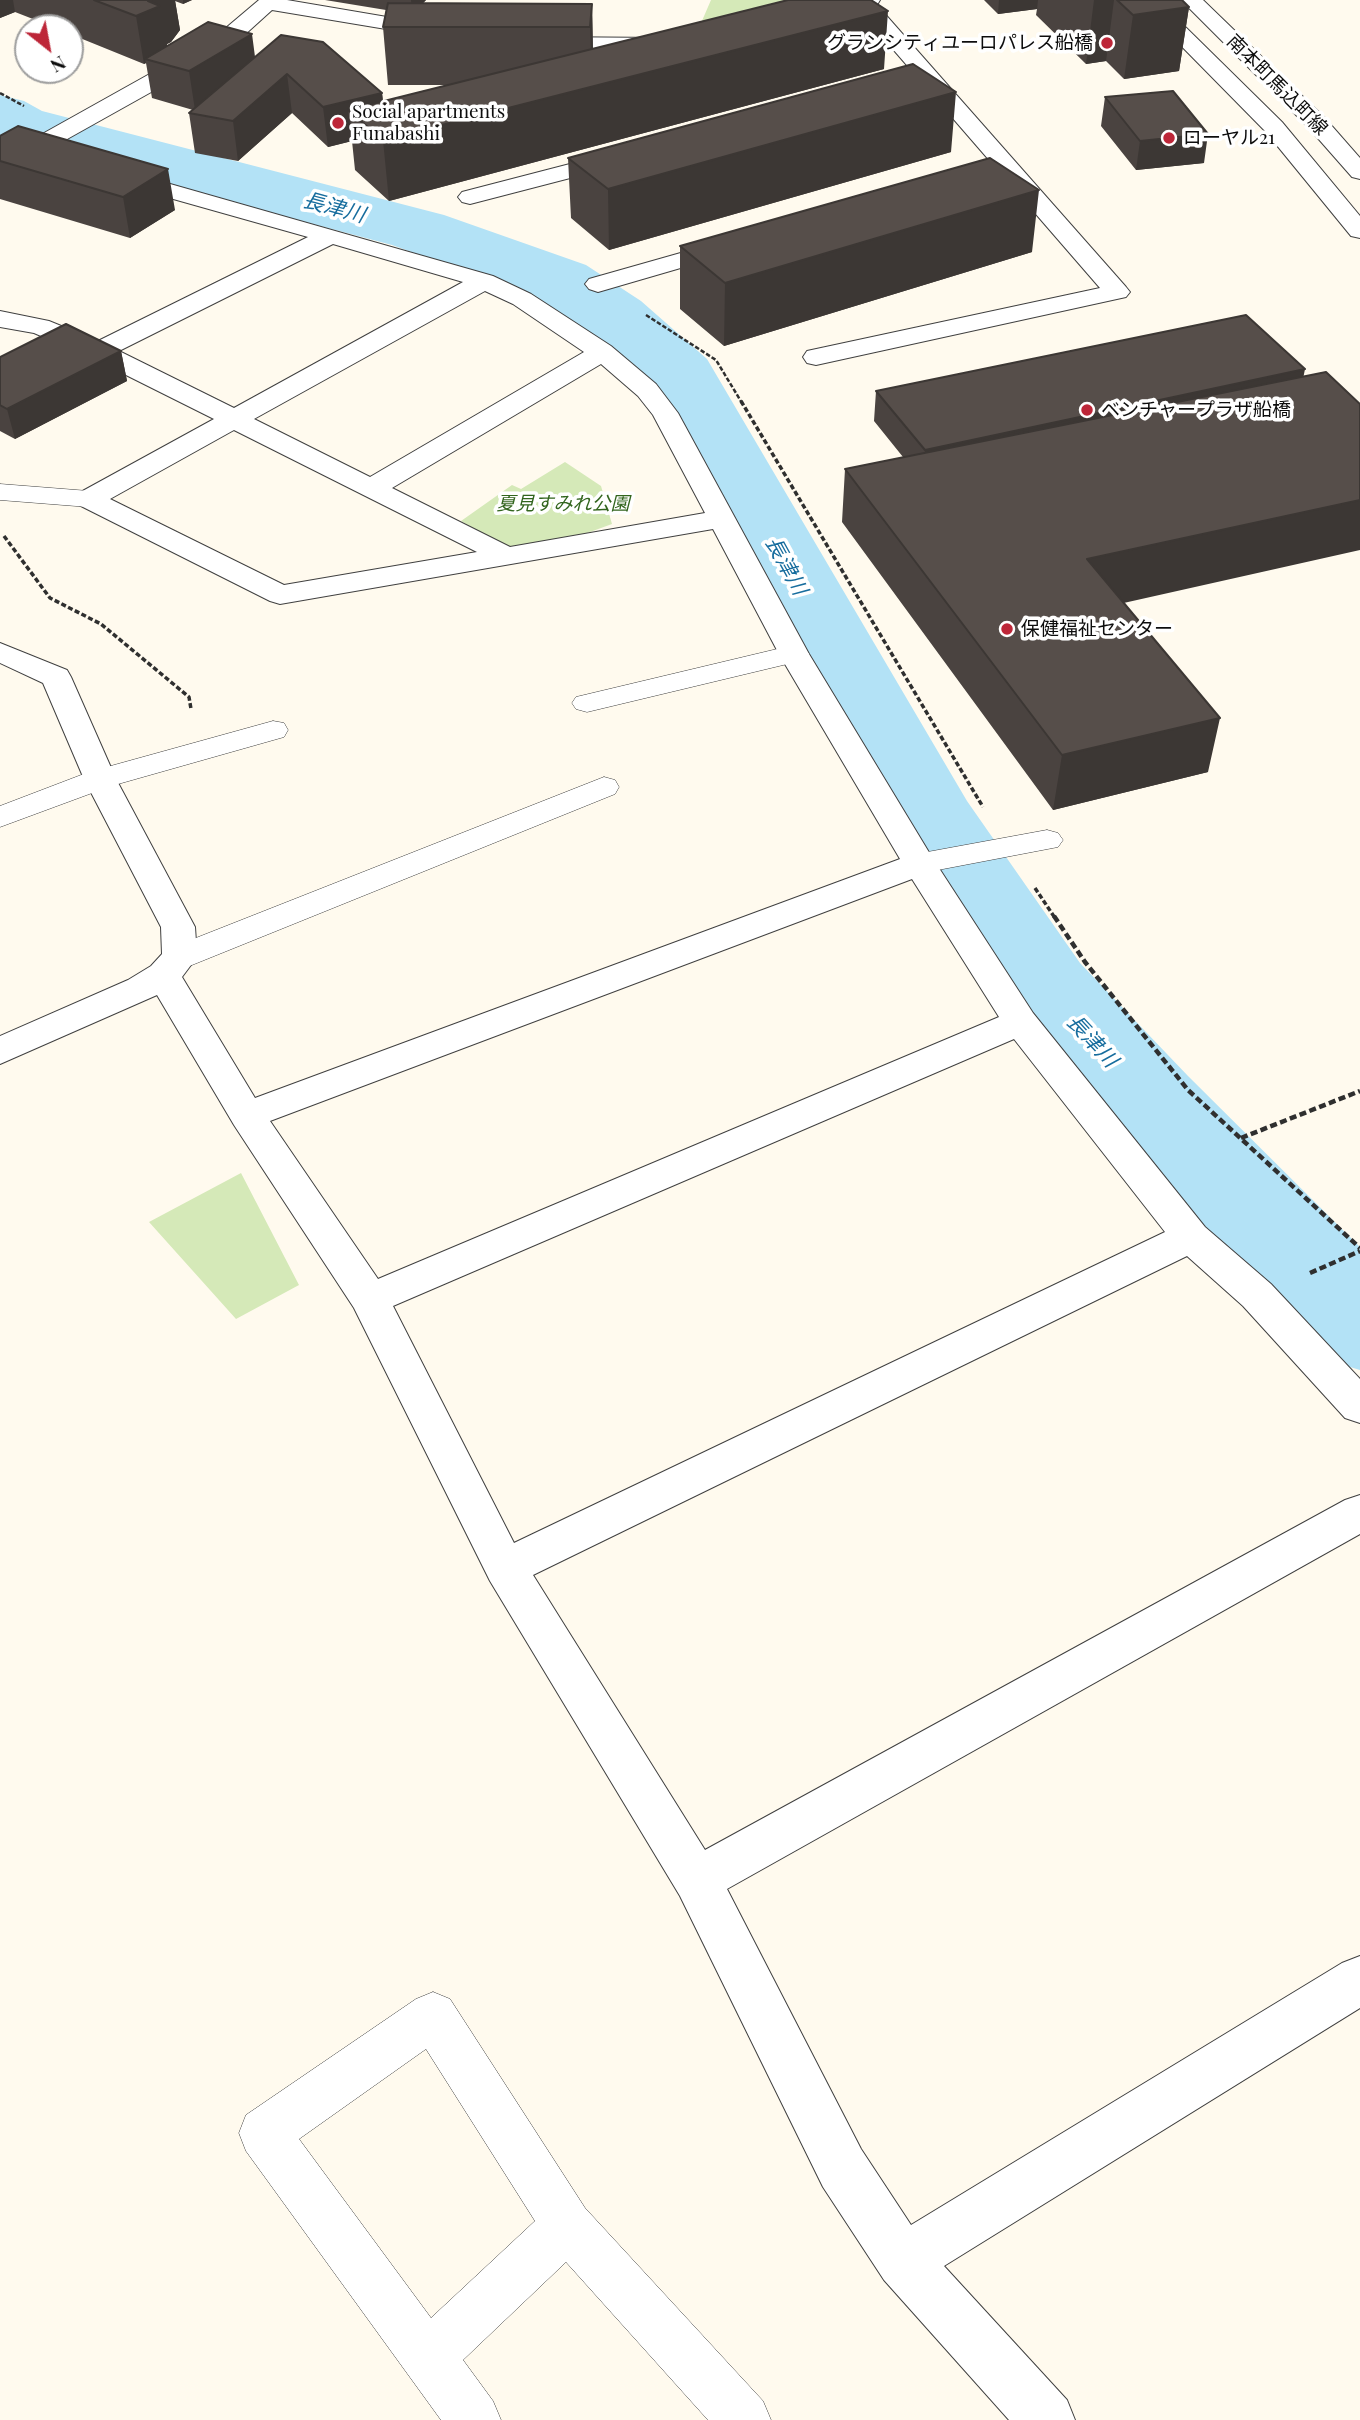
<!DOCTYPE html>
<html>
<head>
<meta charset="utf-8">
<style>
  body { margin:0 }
  #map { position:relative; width:1360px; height:2420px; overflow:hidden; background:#fffaee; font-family:"Playfair Display",serif }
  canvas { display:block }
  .north { position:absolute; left:14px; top:14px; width:70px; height:70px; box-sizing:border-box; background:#fff; border:2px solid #9e9e9e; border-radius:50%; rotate:149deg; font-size:19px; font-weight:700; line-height:28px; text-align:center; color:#0d0d0d }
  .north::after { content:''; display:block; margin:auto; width:24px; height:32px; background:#bd2638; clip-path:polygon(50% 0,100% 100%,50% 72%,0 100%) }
</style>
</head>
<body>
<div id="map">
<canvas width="1360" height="2420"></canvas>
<div class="north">N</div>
</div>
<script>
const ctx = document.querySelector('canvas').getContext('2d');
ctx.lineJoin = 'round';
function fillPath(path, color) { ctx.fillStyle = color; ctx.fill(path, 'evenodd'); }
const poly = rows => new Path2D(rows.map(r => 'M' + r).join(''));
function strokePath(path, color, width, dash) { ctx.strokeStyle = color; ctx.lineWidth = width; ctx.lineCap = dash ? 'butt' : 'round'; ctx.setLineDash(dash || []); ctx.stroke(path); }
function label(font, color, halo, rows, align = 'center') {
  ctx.font = font + ' "Playfair Display","Noto Sans JP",serif'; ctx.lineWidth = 7; ctx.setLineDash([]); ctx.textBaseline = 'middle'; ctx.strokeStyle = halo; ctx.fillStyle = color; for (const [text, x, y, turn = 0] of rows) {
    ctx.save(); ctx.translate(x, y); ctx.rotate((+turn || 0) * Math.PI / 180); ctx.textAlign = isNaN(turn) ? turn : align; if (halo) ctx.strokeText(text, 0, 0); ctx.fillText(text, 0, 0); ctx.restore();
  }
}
fillPath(poly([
  [711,0,857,0,695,37],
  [565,462,601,486,612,524,557,544,512,551,461,521,512,485,521,489],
  [241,1173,299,1285,236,1319,149,1222]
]), '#d5e9b8');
fillPath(poly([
  [0,95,24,101,42,111,444,215,586,265,641,301,707,359,967,801,1080,963,1188,1076,1360,1247,1360,1370,1317,1357,1110,1132,1006,1015,875,812,646,388,587,333,534,297,392,245,0,141,0,95]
]), '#b3e2f6');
const service = poly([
  [0,484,89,491,99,493,102,499,99,505,89,507,0,500,0,484],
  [794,645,804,648,809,654,804,660,587,712,576,709,572,703,576,697,794,645],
  [273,721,284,723,288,730,284,737,111,786,0,827,0,806,89,772,273,721],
  [604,777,615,780,619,787,615,794,192,965,180,968,168,965,163,957,168,949,604,777],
  [1047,830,1058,833,1063,840,1058,847,922,873,911,870,906,863,911,856,922,853,1047,830],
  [433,1992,450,1999,585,2208,763,2401,771,2420,708,2420,566,2262,463,2360,493,2401,501,2420,441,2420,246,2151,239,2133,246,2115,416,1999,433,1992],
  [426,2049,535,2221,431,2318,299,2139,426,2049]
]);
const minor = poly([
  [259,0,287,0,434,25,442,26,445,31,442,36,434,37,272,10,230,48,35,157,0,168,0,153,19,147,214,38,259,0],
  [860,0,880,0,877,5,1126,287,1130,292,1126,297,816,365,807,363,803,357,807,351,1100,288,859,10,856,6,860,0],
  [542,37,664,38,672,39,675,44,672,49,664,50,534,48,531,43,534,38,542,37],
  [620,151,628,153,632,158,628,163,470,204,462,202,458,197,462,192,620,151],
  [121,170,493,276,531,294,611,346,656,384,678,413,809,654,930,854,934,855,937,865,1033,1013,1205,1227,1271,1284,1360,1379,1360,1423,1345,1418,1243,1306,1187,1256,533,1575,705,1850,1345,1500,1360,1495,1360,1534,727,1889,861,2149,911,2225,1342,1963,1360,1956,1360,2008,944,2266,1067,2400,1075,2420,1009,2420,884,2280,823,2187,680,1896,490,1581,354,1308,234,1125,157,995,0,1064,0,1036,128,980,151,966,162,954,161,927,84,779,43,683,0,663,0,643,67,670,71,677,116,779,195,927,197,957,182,977,255,1098,900,859,779,654,713,529,280,604,270,601,79,505,75,499,79,493,214,419,90,357,34,333,0,327,0,311,49,321,98,341,308,237,113,182,109,177,113,172,121,170],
  [333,244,463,282,234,408,119,351,333,244],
  [485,291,513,304,584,352,370,477,254,419,485,291],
  [601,364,638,396,653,415,705,513,510,547,392,488,601,364],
  [234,430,477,552,284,585,110,499,234,430],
  [912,879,999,1017,378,1279,270,1121,912,879],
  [1014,1039,1165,1232,514,1543,393,1306,1014,1039],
  [730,239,739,241,742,246,739,251,598,292,589,289,585,284,589,279,730,239]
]);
const tertiary = poly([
  [1136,0,1158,0,1282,122,1360,216,1360,238,1351,236,1266,132,1136,0],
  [1181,0,1203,0,1324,117,1360,158,1360,179,1352,177,1308,127,1181,0]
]);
strokePath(service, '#404040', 1);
strokePath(minor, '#404040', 2);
strokePath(tertiary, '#404040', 2);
strokePath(poly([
  [0,93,24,106],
  [646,315,716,360,742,403]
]), '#2f2f2f', 2.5, [4.5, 2]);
strokePath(poly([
  [741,401,983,807],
  [4,536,50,598,101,624,189,697,191,709],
  [1035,888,1055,918]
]), '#2f2f2f', 3.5, [5, 2.5]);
strokePath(poly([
  [1054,916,1085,962,1188,1090,1360,1248],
  [1241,1138,1360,1091],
  [1310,1273,1360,1251]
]), '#2f2f2f', 4.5, [7, 3.5]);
fillPath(service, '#fff');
fillPath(minor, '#fff');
fillPath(tertiary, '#fff');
fillPath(poly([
  [0,0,192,0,183,4,175,1,180,30,171,42,167,44,167,46,255,57,382,93,383,101,448,85,388,85,383,27,386,10,325,0,426,0,423,3,592,4,593,49,884,69,389,201,355,170,352,141,328,147,292,113,238,161,195,153,189,113,193,110,152,98,146,63,144,64,70,34,70,28,56,28,15,12,0,18],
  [984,0,1182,0,1189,7,1179,71,1124,79,1106,61,1086,64,1036,15,1037,9,998,14],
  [1105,97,1204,163,1136,170,1101,126],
  [0,136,175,210,130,238,0,199],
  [951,152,609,250,571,218,568,158],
  [680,246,1032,252,724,346,680,309],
  [121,351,127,381,15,439,0,431,0,357],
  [876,391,1124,603,1208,772,1053,810,842,522,845,469,903,457,874,421]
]), '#4a4340');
fillPath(poly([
  [0,0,13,0,15,12,0,18],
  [152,0,175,0,180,30,171,42,167,44,168,53,145,59,146,63,144,64,136,16,148,1],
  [183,0,192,0,183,4],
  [411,0,426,0,412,14],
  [999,0,1038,0,1037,9,998,14],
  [1094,0,1114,0,1106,61,1086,64],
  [592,4,593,61,592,85,590,27],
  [1189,7,1179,71,1124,79,1133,15],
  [888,11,884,69,389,201,383,140],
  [252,34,257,72,195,110,189,71],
  [287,74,292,113,238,161,233,121],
  [956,92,951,152,609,250,608,189],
  [382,93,386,133,348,110,352,141,328,147,323,107],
  [1208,134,1204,163,1136,170,1140,141],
  [168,169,175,210,130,238,123,197],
  [1039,190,1032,252,724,346,725,283],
  [121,351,127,381,15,439,7,409],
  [1305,369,1299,399,922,480,925,450],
  [1360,500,1360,550,1079,613,1087,559],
  [1220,718,1208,772,1053,810,1062,755]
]), '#3c3734');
const building = poly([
  [94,0,152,0,148,1,160,6,136,16,94,0],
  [788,0,871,0,888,11,383,140,348,110,788,0],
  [1117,0,1182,0,1189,7,1133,15,1117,0],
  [388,3,592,4,590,27,383,27,388,3],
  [208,22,252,34,189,71,145,59,208,22],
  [281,35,323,42,382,93,323,107,287,74,233,121,189,113,281,35],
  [913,64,956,92,608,189,568,158,913,64],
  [1173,91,1208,134,1140,141,1105,97,1173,91],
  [18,126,168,169,123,197,0,161,0,136,18,126],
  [990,158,1039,190,725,283,680,246,990,158],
  [1246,315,1305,369,925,450,876,391,1246,315],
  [66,324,121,351,7,409,0,405,0,357,66,324],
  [1326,372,1360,404,1360,500,1087,559,1220,718,1062,755,845,469,1326,372]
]);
fillPath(building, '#564e4a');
strokePath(building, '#3c3734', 2);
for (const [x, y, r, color] of [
  [1107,43,7,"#bd2638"],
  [338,123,7,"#bd2638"],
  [1169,138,7,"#bd2638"],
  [1087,410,7,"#bd2638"],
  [1007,629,7,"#bd2638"]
]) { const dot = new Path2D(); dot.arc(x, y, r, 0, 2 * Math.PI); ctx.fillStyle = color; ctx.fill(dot); strokePath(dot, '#fff', 2.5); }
label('19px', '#0d0d0d', '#fff', [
  ["グランシティユーロパレス船橋",1093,43,"right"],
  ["Social apartments",352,112],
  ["Funabashi",352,134],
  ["ローヤル21",1183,138],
  ["ベンチャープラザ船橋",1101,410],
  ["保健福祉センター",1021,629]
], 'left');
label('19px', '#0d0d0d', '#fff', [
  ["南本町馬込町線",1277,85,45]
]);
label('italic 19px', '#32651e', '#fff', [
  ["夏見すみれ公園",563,504]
]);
label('italic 21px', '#176d9e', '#fff', [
  ["長津川",334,208,15],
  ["長津川",786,566,61],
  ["長津川",1092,1041,47]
]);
</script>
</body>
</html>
